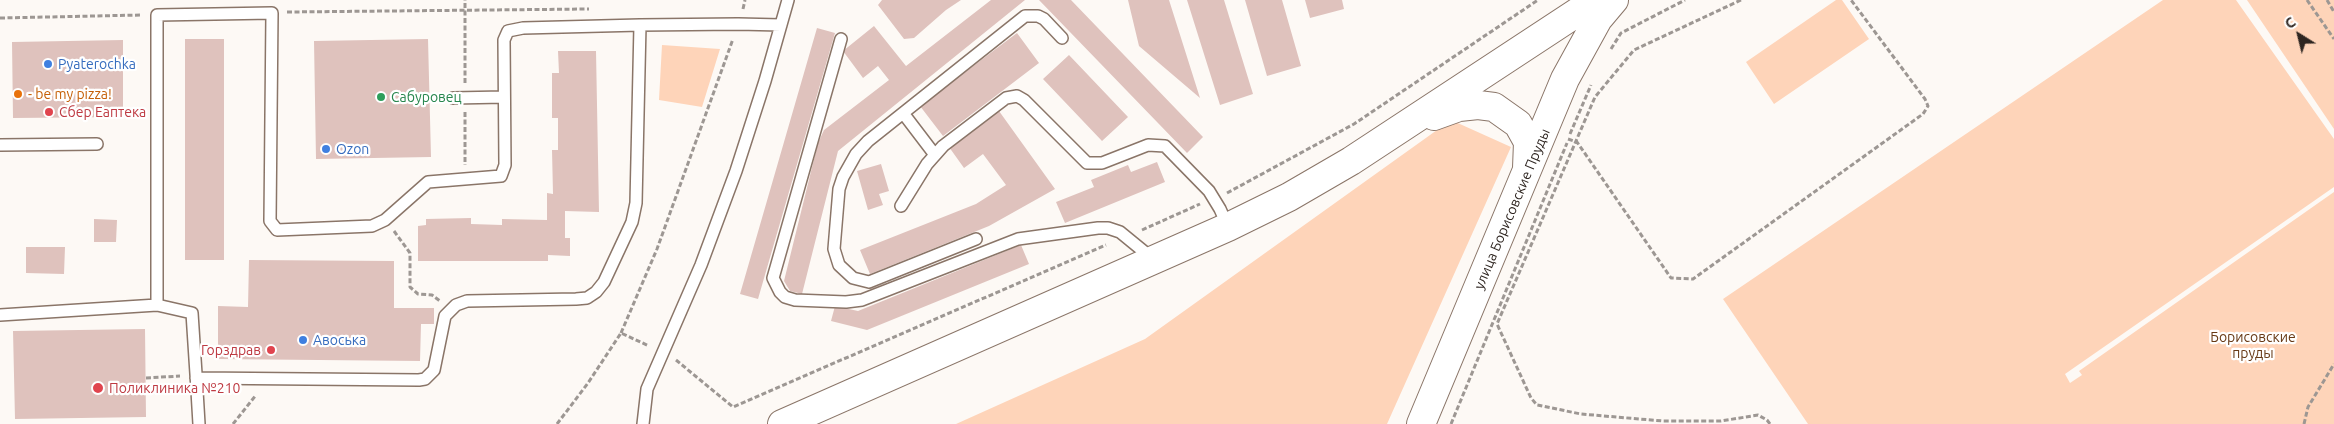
<!DOCTYPE html>
<html>
<head>
<meta charset="utf-8">
<style>
  body { margin:0 }
  #map { position:relative; width:2334px; height:424px; overflow:hidden; background:#fdf9f5; font-family:Ubuntu,sans-serif }
  canvas { display:block }
  .north { position:absolute; left:2274px; top:10px; width:50px; height:50px; -webkit-text-stroke:4px #fff; paint-order:stroke; rotate:324deg; font-size:14px; font-weight:700; line-height:20px; text-align:center; color:#2e2520 }
  .north::after { content:''; display:block; margin:auto; width:18px; height:22px; background:#2e2520; clip-path:polygon(50% 0,100% 100%,50% 72%,0 100%) }
</style>
</head>
<body>
<div id="map">
<canvas width="2334" height="424"></canvas>
<div class="north">С</div>
</div>
<script>
const ctx = document.querySelector('canvas').getContext('2d');
ctx.lineJoin = 'round';
function fillPath(path, color) { ctx.fillStyle = color; ctx.fill(path, 'evenodd'); }
const poly = rows => new Path2D(rows.map(r => 'M' + r).join(''));
function strokePath(path, color, width, dash) { ctx.strokeStyle = color; ctx.lineWidth = width; ctx.lineCap = dash ? 'butt' : 'round'; ctx.setLineDash(dash || []); ctx.stroke(path); }
function label(font, color, halo, rows, align = 'center') {
  ctx.font = font + ' Ubuntu,sans-serif'; ctx.lineWidth = 4.5; ctx.setLineDash([]); ctx.textBaseline = 'middle'; ctx.strokeStyle = halo; ctx.fillStyle = color; for (const [text, x, y, turn = 0] of rows) {
    ctx.save(); ctx.translate(x, y); ctx.rotate((+turn || 0) * Math.PI / 180); ctx.textAlign = isNaN(turn) ? turn : align; if (halo) ctx.strokeText(text, 0, 0); ctx.fillText(text, 0, 0); ctx.restore();
  }
}
fillPath(poly([
  [1836,0,1842,0,1869,39,1774,104,1746,62],
  [2163,0,2236,0,2334,139,2334,187,2065,374,2070,383,2082,375,2079,371,2334,192,2334,424,1808,424,1723,299],
  [2247,0,2334,0,2334,129],
  [662,45,720,49,702,107,659,100],
  [1451,120,1511,147,1387,424,956,424,1145,339]
]), '#fed4b9');
fillPath(poly([
  [882,0,961,0,946,10,914,38,904,39,878,5],
  [991,0,1025,0,838,151,802,294,790,291,784,281,818,143,824,130,889,80,878,66,863,78,843,51,874,26,906,66],
  [1039,0,1071,0,1203,137,1187,153],
  [1128,0,1169,0,1200,98,1139,46],
  [1187,0,1224,0,1253,94,1220,105],
  [1245,0,1282,0,1301,66,1267,76],
  [1305,0,1342,0,1344,9,1310,18],
  [817,28,835,33,758,299,740,294],
  [1017,33,1039,63,943,136,920,106],
  [185,39,224,39,224,260,185,260],
  [428,39,431,157,316,159,314,41],
  [123,40,123,117,13,118,12,42],
  [558,51,596,51,599,212,565,211,565,238,570,238,570,256,548,255,548,261,418,261,418,226,426,225,426,219,471,218,471,224,502,225,502,219,547,220,547,193,553,194,552,150,558,150,558,118,552,118,552,73,559,73],
  [1069,55,1128,117,1102,141,1043,79],
  [999,111,1055,189,989,226,870,274,860,250,976,204,1006,185,983,154,964,168,949,147],
  [1157,162,1165,182,1065,223,1056,202,1094,187,1091,180,1128,165,1131,172],
  [881,164,889,191,879,194,883,205,868,210,857,171],
  [94,219,117,220,116,242,94,242],
  [1021,245,1029,264,867,330,831,321,835,306,858,311],
  [26,247,65,247,64,274,26,273],
  [249,260,394,261,394,308,434,308,434,324,421,324,420,361,218,359,218,306,248,307],
  [145,329,146,417,15,419,13,331]
]), '#dfc2bd');
const lane = poly([
  [640,25,738,24,781,25],
  [841,39,773,278,780,292,785,297,795,300,846,302,862,300,1018,239,1098,228,1108,228,1120,232,1153,259],
  [453,98,504,97],
  [903,113,935,155],
  [0,145,97,144],
  [901,206,927,164,943,146,1006,98,1017,96,1024,100,1087,163,1102,163,1148,145,1165,146,1209,191,1220,209,1228,227],
  [976,239,869,282,853,278,839,265,834,249,839,189,843,177,856,154,868,141,1025,16,1038,16,1044,19,1062,38],
  [0,315,157,305],
  [196,378,419,380,425,379,434,370,445,316,456,305,467,301,576,299,587,298,596,292,604,282,632,222,636,203,640,25,523,28,508,31,504,40,505,165,501,176,428,182,385,220,372,226,277,230,270,221,272,13,157,15,157,305,192,313,196,374,199,424],
  [643,424,647,389,701,265,736,171,765,81,788,0]
]);
const secondary = poly([
  [1434,116,1459,107,1478,105,1494,107,1518,124,1528,142,1527,168],
  [782,424,1228,227,1289,197,1351,161,1596,0],
  [1421,424,1565,79,1598,19,1614,0]
]);
strokePath(lane, '#8a7568', 14);
strokePath(secondary, '#8a7568', 30);
strokePath(poly([
  [1741,0,1634,50,1595,97,1497,324,1531,398,1537,405,1581,414,1663,421,1721,421,1758,415,1767,420,1770,424],
  [2307,0,2334,39],
  [2327,0,2334,12],
  [743,9,745,0],
  [287,12,589,9],
  [0,18,142,15],
  [1611,49,1621,33,1685,0],
  [465,83,465,0],
  [465,112,465,165],
  [1570,134,1591,85],
  [1568,139,1577,142,1671,278,1693,279,1923,114,1928,106,1925,99,1851,0],
  [1227,193,1354,124,1538,0],
  [1142,230,1200,204],
  [394,231,410,253,410,287,418,294,432,295,440,301],
  [621,333,657,249,733,39],
  [676,360,733,407,1106,245],
  [146,378,180,376],
  [233,424,256,395],
  [557,424,588,383,621,333,649,346],
  [1451,424,1567,143],
  [2304,424,2308,407,2334,364]
]), '#9d9793', 3, [5, 2.5]);
strokePath(lane, '#fff', 11);
strokePath(secondary, '#fff', 28);
for (const [x, y, r, color] of [
  [48,64,5,"#3f7fe0"],
  [18,94,5,"#e8710a"],
  [381,97,5,"#2e9e5b"],
  [49,112,5,"#e0444e"],
  [326,149,5,"#3f7fe0"],
  [303,340,5,"#3f7fe0"],
  [271,350,5,"#e0444e"],
  [98,388,6,"#e0444e"]
]) { const dot = new Path2D(); dot.arc(x, y, r, 0, 2 * Math.PI); ctx.fillStyle = color; ctx.fill(dot); strokePath(dot, '#fff', 2); }
label('14px', '#366cbe', '#fff', [
  ["Pyaterochka",58,64],
  ["Ozon",336,149],
  ["Авоська",313,340]
], 'left');
label('14px', '#c56008', '#fff', [
  ["- be my pizza!",28,94]
], 'left');
label('14px', '#27864d', '#fff', [
  ["Сабуровец",391,97]
], 'left');
label('14px', '#be3a42', '#fff', [
  ["Сбер Еаптека",59,112],
  ["Горздрав",261,350,"right"],
  ["Поликлиника №210",109,388]
], 'left');
label('14px', '#2e2520', '#fff', [
  ["улица Борисовские Пруды",1512,209,-67]
]);
label('14px', '#683a16', '#fff', [
  ["Борисовские",2253,337],
  ["пруды",2253,353]
]);
</script>
</body>
</html>
